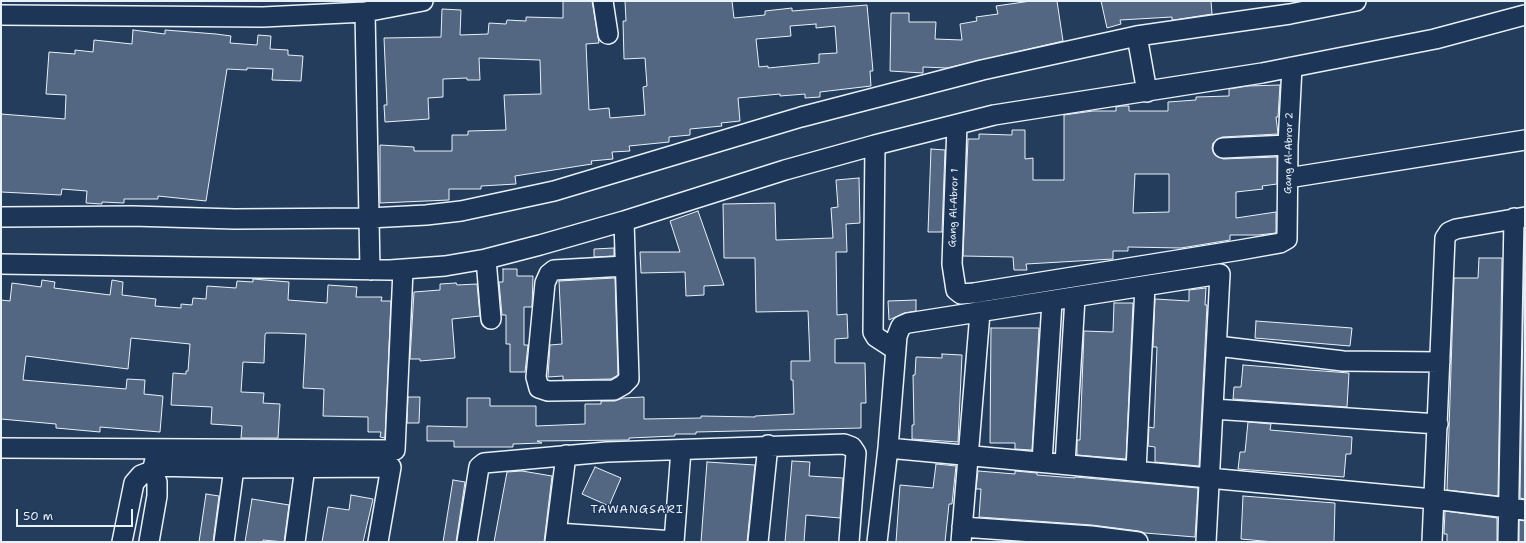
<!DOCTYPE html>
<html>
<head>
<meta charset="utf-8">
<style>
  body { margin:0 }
  #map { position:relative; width:1526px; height:543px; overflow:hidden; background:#253d5d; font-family:"Shantell Sans",sans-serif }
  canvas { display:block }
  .frame { position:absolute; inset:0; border:2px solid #e8f1f8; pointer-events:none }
  .scale { position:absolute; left:16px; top:509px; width:117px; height:18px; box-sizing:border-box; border:2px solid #e8f1f8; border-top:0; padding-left:5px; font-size:12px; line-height:14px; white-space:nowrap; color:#e8f1f8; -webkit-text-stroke:3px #1d3557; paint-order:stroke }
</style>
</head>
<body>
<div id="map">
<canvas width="1526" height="543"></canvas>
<div class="frame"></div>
<div class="scale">50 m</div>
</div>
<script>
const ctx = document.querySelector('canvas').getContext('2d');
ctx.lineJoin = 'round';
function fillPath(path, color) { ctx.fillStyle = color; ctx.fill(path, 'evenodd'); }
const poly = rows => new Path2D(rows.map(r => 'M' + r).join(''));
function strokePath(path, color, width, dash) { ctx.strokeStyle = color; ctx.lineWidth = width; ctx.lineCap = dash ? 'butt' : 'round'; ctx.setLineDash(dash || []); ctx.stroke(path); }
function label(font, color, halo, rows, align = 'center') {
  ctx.font = font + ' "Shantell Sans",sans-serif'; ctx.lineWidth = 3; ctx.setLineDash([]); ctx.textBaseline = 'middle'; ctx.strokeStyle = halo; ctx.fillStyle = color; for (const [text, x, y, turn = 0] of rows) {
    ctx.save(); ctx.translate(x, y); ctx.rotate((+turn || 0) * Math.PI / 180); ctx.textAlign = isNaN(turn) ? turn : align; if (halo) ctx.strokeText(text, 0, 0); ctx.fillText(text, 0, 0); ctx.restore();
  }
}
const building = poly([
  [563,1,592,1,599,43,586,44,589,110,609,108,610,118,645,115,643,87,647,86,645,58,624,59,623,21,626,21,625,1,732,1,734,18,765,15,765,11,792,8,792,11,867,5,873,71,870,71,871,86,820,92,820,97,805,98,805,94,780,96,780,94,738,98,740,121,721,123,722,126,690,129,690,135,669,137,669,142,629,146,630,151,612,152,613,159,591,161,592,164,515,176,516,184,481,186,481,189,449,189,449,200,380,203,380,145,414,147,414,151,452,151,452,135,468,135,468,131,506,130,504,95,541,94,540,60,479,58,480,80,467,80,467,78,443,79,443,97,428,98,429,119,385,122,384,105,387,105,384,38,441,37,442,9,461,10,460,35,488,34,489,23,506,24,507,20,526,21,526,17,563,18,563,1],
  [816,24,816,28,835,26,837,53,819,54,819,63,768,68,768,66,759,67,756,39,791,36,790,26,816,24],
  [1031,1,1057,1,1063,41,947,68,923,67,923,73,890,71,891,13,909,13,909,22,936,22,935,39,962,40,960,24,977,21,976,17,998,14,996,6,1031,1],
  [1101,1,1211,1,1212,14,1174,20,1172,20,1172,17,1120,20,1121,24,1107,28,1101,1],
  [133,30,165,34,165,30,216,34,231,36,230,43,257,45,258,35,271,36,270,49,288,50,288,55,303,56,301,81,272,80,273,69,247,68,247,70,227,69,206,201,158,196,158,199,124,199,124,203,102,202,102,204,86,203,87,191,62,189,61,195,1,192,1,114,65,119,66,95,46,94,49,52,75,54,75,50,93,52,94,40,132,44,133,30],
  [1280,85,1278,117,1276,117,1278,134,1222,137,1213,143,1212,148,1214,154,1223,159,1277,157,1277,184,1262,186,1263,189,1236,192,1236,218,1276,212,1276,233,1258,235,1230,235,1230,240,1181,248,1128,247,1128,251,1113,251,1113,259,1026,264,1027,270,1014,270,1013,257,963,256,968,139,979,139,979,134,1012,135,1012,130,1025,130,1025,159,1033,158,1033,180,1064,180,1064,115,1093,111,1116,111,1116,107,1121,106,1129,106,1129,111,1168,111,1168,102,1196,100,1196,97,1229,96,1229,89,1248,86,1280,85],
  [1135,174,1169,174,1169,212,1133,213,1135,174],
  [931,149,945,150,942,232,928,232,931,149],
  [859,178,860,223,846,224,847,252,836,252,837,315,847,314,848,338,835,339,835,363,865,363,866,403,861,403,861,428,696,432,696,434,675,434,675,436,629,438,629,440,537,441,542,443,513,444,513,447,454,447,454,441,427,441,427,426,467,427,467,398,490,398,490,406,536,406,536,426,585,424,585,404,601,404,601,401,615,401,623,398,644,397,644,419,701,418,701,416,755,417,755,416,794,414,793,380,791,380,791,361,810,361,808,311,756,312,755,258,724,258,723,204,775,203,776,240,833,238,831,208,838,207,836,180,859,178],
  [698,211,724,285,704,286,704,295,686,296,685,272,641,273,640,252,680,252,670,221,698,211],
  [614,248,614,256,594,257,594,249,614,248],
  [1479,258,1502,258,1498,496,1447,490,1454,278,1478,278,1479,258],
  [1524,259,1525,259,1525,499,1520,498,1524,259],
  [503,269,517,269,517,276,533,276,532,307,524,307,524,345,528,345,525,372,510,372,510,344,506,344,506,315,502,315,499,282,503,282,503,269],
  [615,278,618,375,611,379,563,380,563,376,548,377,550,345,562,344,559,281,615,278],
  [253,279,289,282,288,300,327,303,328,285,357,287,356,297,382,297,381,301,391,301,385,438,380,437,381,432,368,432,368,417,323,416,324,389,303,388,306,334,278,333,266,333,265,335,264,363,243,362,241,392,264,393,263,403,280,404,278,438,241,438,242,426,211,424,212,407,171,405,173,373,186,374,186,371,188,371,190,344,131,338,128,369,26,356,23,380,126,389,127,379,145,380,144,394,163,396,160,432,100,427,100,432,56,428,56,424,1,419,1,300,10,301,12,283,41,287,42,280,55,282,54,288,110,295,112,280,123,282,122,295,156,299,155,306,181,308,181,304,192,305,193,298,206,299,207,286,236,288,237,281,253,282,253,279],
  [456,283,457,285,477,284,480,316,452,319,455,358,420,361,420,359,410,359,414,292,440,290,440,284,456,283],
  [1206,288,1205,305,1207,305,1199,466,1155,462,1155,447,1148,446,1149,427,1154,428,1157,347,1153,347,1155,299,1189,301,1189,290,1206,288],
  [916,300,916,311,904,313,889,320,888,301,916,300],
  [1114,303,1133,303,1126,459,1077,455,1077,440,1080,440,1084,331,1113,332,1114,303],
  [1256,321,1352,328,1350,346,1255,338,1256,321],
  [991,328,1039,328,1032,450,1015,449,1015,443,990,443,991,328],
  [942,354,962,355,958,442,912,439,912,425,914,425,913,375,915,375,916,357,942,358,942,354],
  [1243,365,1349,373,1347,407,1233,399,1234,387,1241,387,1243,365],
  [408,397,420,397,419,423,407,423,408,397],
  [1248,422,1271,424,1270,430,1352,437,1351,454,1346,454,1344,477,1238,469,1240,452,1245,452,1248,422],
  [792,461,810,462,809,476,843,478,840,518,806,515,804,542,785,542,792,461],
  [707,462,755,465,747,542,701,542,707,462],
  [936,464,956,466,952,504,949,504,945,542,896,542,900,485,933,488,936,464],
  [595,467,621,478,609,506,582,494,595,467],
  [522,471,552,476,544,542,494,542,507,472,522,471],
  [978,471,1015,474,1015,471,1037,473,1037,475,1075,478,1075,477,1198,488,1195,537,1145,533,1139,531,1092,525,979,517,981,489,976,489,978,471],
  [453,480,465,482,456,542,443,542,453,480],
  [206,494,219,496,213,542,199,542,206,494],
  [351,495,373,499,363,542,322,542,328,507,349,510,351,495],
  [1243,496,1335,503,1334,542,1274,542,1241,539,1243,496],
  [252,499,289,505,284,542,263,540,263,542,245,542,252,499],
  [1445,511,1497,518,1497,542,1447,542,1447,534,1444,534,1445,511],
  [1519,520,1525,521,1525,542,1519,542,1519,520]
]);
fillPath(building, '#536782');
strokePath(building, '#e8f1f8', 1);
const minor = poly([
  [603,1,608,34],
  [365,12,370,270],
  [1,15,263,17,365,12,423,1],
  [1137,36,1147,92],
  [957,125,952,264,956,290,961,294,974,293,1240,250,1280,243,1287,239,1288,145,1292,67],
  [875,145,873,332,876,337,896,350],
  [1223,148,1288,145],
  [1288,178,1525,140],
  [1,217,132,216,235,219,369,218,426,215,461,211,554,191,801,117,982,70,1137,36,1290,14,1356,1],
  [624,221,629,379,623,385,614,390,548,391,539,388,536,377,545,283,549,274,554,270,625,266],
  [486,259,491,319],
  [1,264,390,270,445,266,486,259,540,245,624,221,785,170,875,145,994,115,1262,73,1435,39,1525,15],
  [1217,346,1343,361,1440,362],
  [1213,409,1438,424],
  [1,448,395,450,403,270],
  [888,448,897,336,901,326,908,323,1220,274,1206,542],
  [1042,462,1052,302],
  [1065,464,1075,298],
  [154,466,234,468,391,467,378,542],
  [1136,471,1145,286],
  [962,527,1091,536,1138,542],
  [557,533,674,541],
  [122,542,134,483,141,475,152,471],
  [149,542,157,496,157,482,152,471,156,456],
  [224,542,234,468],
  [295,542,305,467],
  [467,542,479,467,484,463,607,452,844,444,852,447,856,453,849,542],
  [555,542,566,455],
  [674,542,681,450],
  [758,542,768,445],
  [877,542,888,448,1433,499,1525,510],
  [961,542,980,313],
  [1432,542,1445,238,1449,232,1456,229,1525,217],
  [1508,542,1514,218]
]);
strokePath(minor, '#e8f1f8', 22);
strokePath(minor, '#1d3557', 19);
label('10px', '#e8f1f8', '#1d3557', [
  ["Gang Al-Abror 2",1289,153,-89],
  ["Gang Al-Abror 1",954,208,-88]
]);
ctx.letterSpacing = '1px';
label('12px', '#e8f1f8', '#1d3557', [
  ["TAWANGSARI",637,510]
]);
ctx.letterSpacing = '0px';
</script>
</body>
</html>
